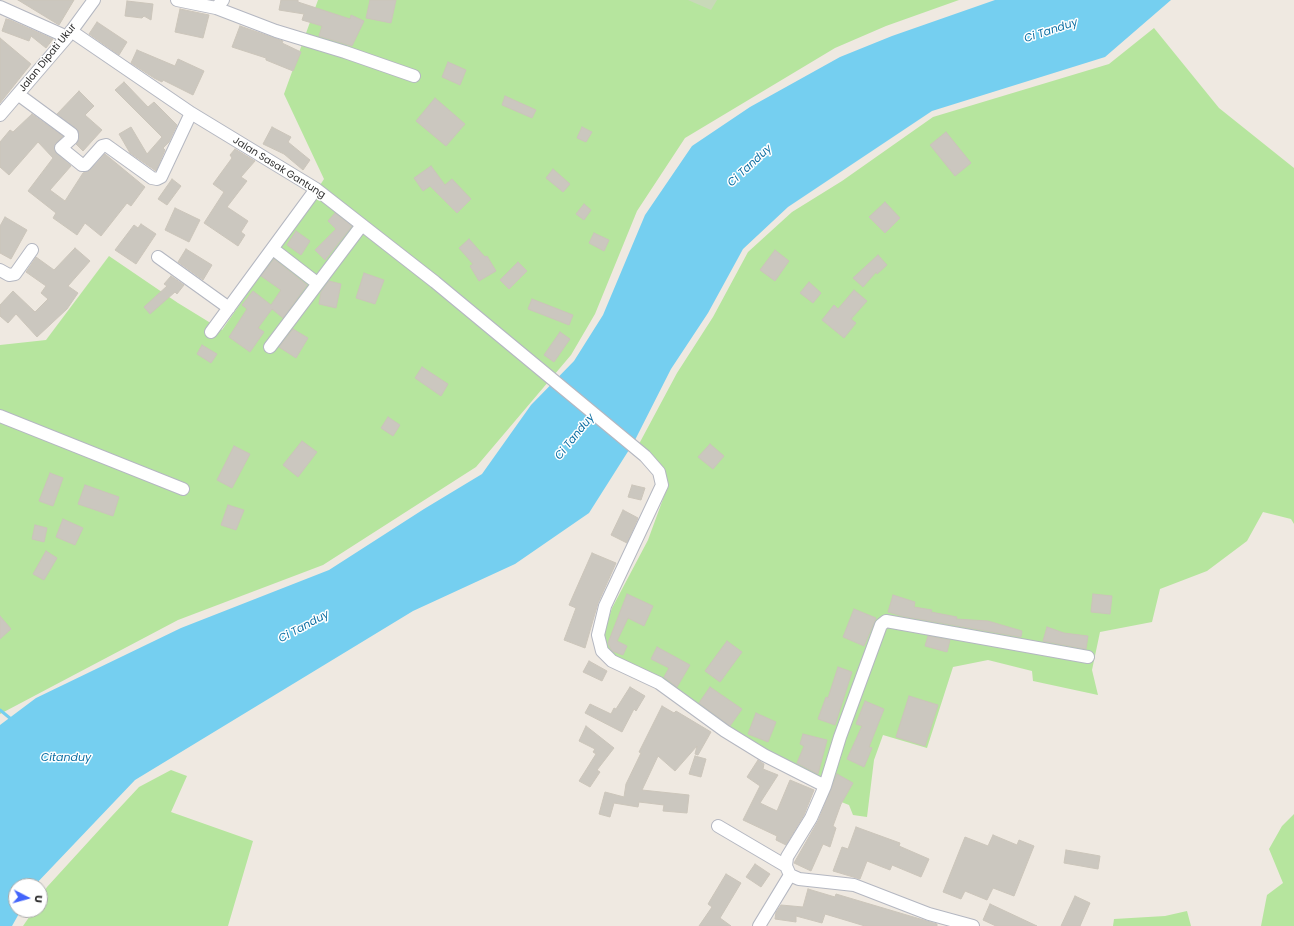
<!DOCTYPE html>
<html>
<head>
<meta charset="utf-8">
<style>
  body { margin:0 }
  #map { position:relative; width:1294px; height:926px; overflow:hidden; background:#efe9e1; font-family:Poppins,sans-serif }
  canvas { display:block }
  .north { position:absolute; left:8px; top:878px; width:40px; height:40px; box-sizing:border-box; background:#fff; border:1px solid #ababab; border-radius:50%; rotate:96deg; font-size:11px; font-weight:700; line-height:16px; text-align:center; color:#2e2e2e }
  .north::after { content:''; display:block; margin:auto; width:14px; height:18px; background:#4264fb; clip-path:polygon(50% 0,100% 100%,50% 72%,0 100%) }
</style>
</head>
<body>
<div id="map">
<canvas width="1294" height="926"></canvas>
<div class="north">U</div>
</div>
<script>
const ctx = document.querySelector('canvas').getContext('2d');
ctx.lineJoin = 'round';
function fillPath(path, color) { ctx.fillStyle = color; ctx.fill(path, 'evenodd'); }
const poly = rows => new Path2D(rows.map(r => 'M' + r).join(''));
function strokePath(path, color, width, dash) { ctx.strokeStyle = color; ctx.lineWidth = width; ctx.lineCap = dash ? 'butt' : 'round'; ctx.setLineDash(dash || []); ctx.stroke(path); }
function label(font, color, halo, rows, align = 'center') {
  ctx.font = font + ' Poppins,sans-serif'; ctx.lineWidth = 3; ctx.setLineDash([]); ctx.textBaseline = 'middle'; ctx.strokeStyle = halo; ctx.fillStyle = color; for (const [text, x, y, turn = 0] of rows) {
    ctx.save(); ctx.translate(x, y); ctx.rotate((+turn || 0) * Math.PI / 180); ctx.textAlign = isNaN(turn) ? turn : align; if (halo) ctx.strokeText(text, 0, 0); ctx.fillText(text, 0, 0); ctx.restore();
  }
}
fillPath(poly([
  [318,0,959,0,886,26,835,48,685,138,637,211,595,314,571,355,476,467,323,565,178,620,0,714,0,345,46,340,109,256,178,303,222,330,281,245,324,179,284,94],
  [1154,28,1219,108,1294,168,1294,524,1291,519,1263,512,1247,541,1207,571,1160,589,1152,622,1100,632,1092,670,1098,695,1033,681,1032,671,988,660,953,667,927,748,883,735,874,760,867,817,853,815,849,805,826,796,828,784,766,752,616,658,607,650,603,635,612,608,648,540,667,488,639,444,677,373,713,317,748,252,792,212,842,181,933,117,1109,64],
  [171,770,187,776,171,812,253,841,228,926,23,926,34,910,40,910,40,898,47,887,111,817,139,787],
  [1294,814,1294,926,1261,926,1267,895,1283,883,1269,849,1282,826],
  [1187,911,1191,926,1113,926,1114,919,1165,916]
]), '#b6e59e');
fillPath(poly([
  [688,0,717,0,711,10]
]), '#c8d9b8');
fillPath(poly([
  [995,0,1171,0,1105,57,932,111,788,207,743,249,708,313,671,369,634,442,589,513,515,564,413,611,135,780,34,886,16,886,16,910,21,910,12,926,0,926,0,725,36,698,181,628,329,570,424,509,482,474,531,405,574,361,603,315,645,215,692,146,750,107,840,57,892,36]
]), '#75cff0');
strokePath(poly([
  [0,710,11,719]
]), '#75cff0', 3);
const building = poly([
  [18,0,74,0,59,25,18,0],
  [281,0,298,0,298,2,350,19,351,15,364,21,352,46,319,36,322,26,302,20,304,14,279,10,281,0],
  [370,0,396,0,391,23,366,18,370,0],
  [127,1,153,4,151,20,144,16,142,18,125,16,127,1],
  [180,9,209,15,203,38,175,32,180,9],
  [6,19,10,20,53,39,46,48,31,36,29,41,2,31,6,19],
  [97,22,127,42,119,55,89,34,97,22],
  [240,26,283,41,282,43,301,52,293,71,266,60,266,58,232,47,240,26],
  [0,38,31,64,0,103,0,38],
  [137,50,175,66,178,59,204,71,193,95,163,80,162,82,154,78,131,63,137,50],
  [448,62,466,70,460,85,442,77,448,62],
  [124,82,148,107,154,102,177,125,169,142,163,148,165,150,156,171,130,153,119,134,131,127,147,154,162,137,115,90,124,82],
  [79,91,94,106,85,115,102,130,83,151,76,144,79,138,78,130,57,114,79,91],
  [505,96,536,110,532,118,502,105,505,96],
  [435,98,465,124,446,146,416,121,435,98],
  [32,114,63,136,56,143,54,150,71,166,50,190,65,201,83,173,90,170,105,154,145,187,131,206,127,203,101,236,85,223,77,235,53,218,56,213,28,191,53,158,38,142,9,175,0,167,0,142,10,130,13,132,32,114],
  [272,127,291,137,288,142,310,160,303,170,284,154,263,144,272,127],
  [582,127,592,132,586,142,577,138,582,127],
  [946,132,971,163,955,176,930,145,946,132],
  [235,149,255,161,241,177,247,181,227,207,248,221,241,232,245,235,238,246,204,223,224,192,213,184,232,158,230,155,235,149],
  [431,166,445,185,452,179,471,199,457,213,430,186,423,191,414,178,431,166],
  [553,169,570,184,563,192,546,178,553,169],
  [172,179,181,186,167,205,158,199,172,179],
  [885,202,900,218,885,233,869,217,885,202],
  [584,204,591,210,584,220,576,214,584,204],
  [175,208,200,220,189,242,165,230,175,208],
  [335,213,352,226,325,260,315,250,336,229,328,221,335,213],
  [5,217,27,230,11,259,0,253,0,226,5,217],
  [141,224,156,234,136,264,115,250,134,225,138,228,141,224],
  [296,231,310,241,301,255,287,245,296,231],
  [594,233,609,240,604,251,589,243,594,233],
  [469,239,485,257,487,256,496,271,479,281,470,266,473,264,459,248,469,239],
  [75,248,90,261,68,286,78,293,67,309,37,337,16,314,8,323,0,316,0,305,13,291,35,312,48,299,41,293,46,286,26,272,36,257,54,270,75,248],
  [186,249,212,265,203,280,178,262,186,249],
  [775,250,789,261,775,281,760,270,775,250],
  [878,255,887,265,877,274,876,272,863,287,853,278,878,255],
  [274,259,307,285,283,318,272,309,258,328,264,332,250,352,229,337,247,309,242,305,253,291,271,305,281,290,261,276,274,259],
  [518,262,527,271,509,289,500,280,518,262],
  [364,273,384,280,375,304,356,298,364,273],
  [171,276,184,285,177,294,175,292,150,314,144,307,167,286,164,284,171,276],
  [329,281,341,284,336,308,319,304,321,292,329,281],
  [809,282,821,293,813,303,800,293,809,282],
  [854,290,867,301,851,319,856,323,844,338,822,320,834,305,838,309,854,290],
  [532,299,573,315,569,325,528,309,532,299],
  [293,329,308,338,296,358,279,347,293,329],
  [560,332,570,339,554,362,544,355,560,332],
  [202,345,217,354,211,363,197,354,202,345],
  [422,367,448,384,441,396,415,378,422,367],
  [388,417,400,425,393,436,381,428,388,417],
  [302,441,317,452,298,477,283,465,302,441],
  [710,444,724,456,713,469,698,457,710,444],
  [234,446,250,454,232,488,217,480,234,446],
  [50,473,63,478,53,506,39,501,50,473],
  [85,485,119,497,113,516,78,504,85,485],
  [632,485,645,488,641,500,628,497,632,485],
  [228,505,244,510,236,530,221,525,228,505],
  [623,510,638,518,627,543,611,535,623,510],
  [63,519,83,528,75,545,56,537,63,519],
  [35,525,47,528,44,542,32,539,35,525],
  [46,551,57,558,44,580,33,574,46,551],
  [592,553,616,563,598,603,585,648,564,640,576,608,569,605,592,553],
  [627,594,653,606,644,626,628,618,617,641,627,646,623,655,612,651,608,643,627,594],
  [1093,594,1112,596,1110,614,1091,612,1093,594],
  [893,595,915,602,914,607,932,610,931,612,957,617,956,619,988,621,1022,631,1021,637,902,616,888,612,893,595],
  [854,609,876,618,864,646,843,637,854,609],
  [0,616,11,629,0,639,0,616],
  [1047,627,1064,633,1088,636,1086,649,1043,641,1047,627],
  [928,636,950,640,947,652,925,646,928,636],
  [727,641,742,652,720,682,705,671,727,641],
  [657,647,690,665,677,687,664,677,669,668,651,659,657,647],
  [589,661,607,671,602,681,583,672,589,661],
  [838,667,852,672,835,725,818,719,826,697,828,698,838,667],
  [630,687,645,696,636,711,634,709,622,732,585,713,590,704,611,714,614,708,616,709,630,687],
  [710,687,742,709,730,726,699,703,710,687],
  [909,696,938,705,925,746,896,737,909,696],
  [865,701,884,709,869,747,872,748,864,767,847,759,862,726,856,724,865,701],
  [662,706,674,713,676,711,711,732,698,755,695,754,697,746,675,771,658,756,642,790,689,795,687,813,663,811,664,805,639,802,638,807,614,803,610,817,599,814,605,792,624,797,626,784,641,753,639,752,662,706],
  [756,713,776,722,768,742,748,734,756,713],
  [586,726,614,748,597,770,600,772,590,787,579,781,596,754,593,752,595,749,579,741,586,726],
  [803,734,827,740,818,774,797,763,804,746,800,744,803,734],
  [695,756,706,759,701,777,689,774,695,756],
  [758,760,764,764,763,769,778,775,760,803,777,811,790,780,814,790,804,815,786,845,776,840,777,836,743,820,760,786,747,777,758,760],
  [837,774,853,783,841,804,833,826,836,828,830,847,823,844,811,871,794,863,818,821,837,774],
  [856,827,900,843,899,846,929,859,921,877,892,865,890,870,867,861,860,879,833,871,842,847,848,849,856,827],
  [993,835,1017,845,1019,840,1034,846,1014,896,993,888,987,900,965,891,961,899,943,892,965,837,988,846,993,835],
  [1066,850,1100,856,1098,869,1064,863,1066,850],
  [755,864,770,874,761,887,746,877,755,864],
  [726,874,741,883,720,918,731,926,699,926,712,907,708,904,726,874],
  [808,889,835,897,836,894,937,924,937,926,865,926,825,914,822,923,796,916,796,922,775,919,776,912,781,905,803,907,808,889],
  [1075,896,1090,903,1080,926,1061,926,1075,896],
  [990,904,1037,926,996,926,983,920,990,904]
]);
fillPath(building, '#cbc7bf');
strokePath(building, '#cbc5ba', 1);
const minor = poly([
  [177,0,216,8,223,0],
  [0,7,67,37],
  [216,8,276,31,345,52,414,76],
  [71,31,191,113,316,189,435,282,645,456,659,472,662,485,605,606,598,635,602,651,612,661,659,683,725,731,764,755,825,786],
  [19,95,72,134,72,138,61,148,82,165,85,165,102,146,106,145,152,178,157,179,161,177,191,113],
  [0,115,67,37,94,0],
  [273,249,317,283],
  [158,257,229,308],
  [0,270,9,275,15,274,32,250],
  [211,332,316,189],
  [270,347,362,225],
  [0,416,183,489],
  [718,826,786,866],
  [759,926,790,875],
  [973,926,929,914,854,885,799,879,790,875,786,866,787,857,811,818,825,786,840,737,881,625,886,621,1088,657]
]);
strokePath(minor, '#b4b7c1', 14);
strokePath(minor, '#fff', 12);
label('10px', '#2e2e2e', '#fff', [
  ["Jalan Dipati Ukur",48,58,-51],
  ["Jalan Sasak Gantung",279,168,32]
]);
label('italic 11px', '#0d6fa3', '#fff', [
  ["Ci Tanduy",1051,31,-18],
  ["Ci Tanduy",750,166,-43],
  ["Ci Tanduy",575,437,-51],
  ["Ci Tanduy",304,627,-28],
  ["Citanduy",66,758]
]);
</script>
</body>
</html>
